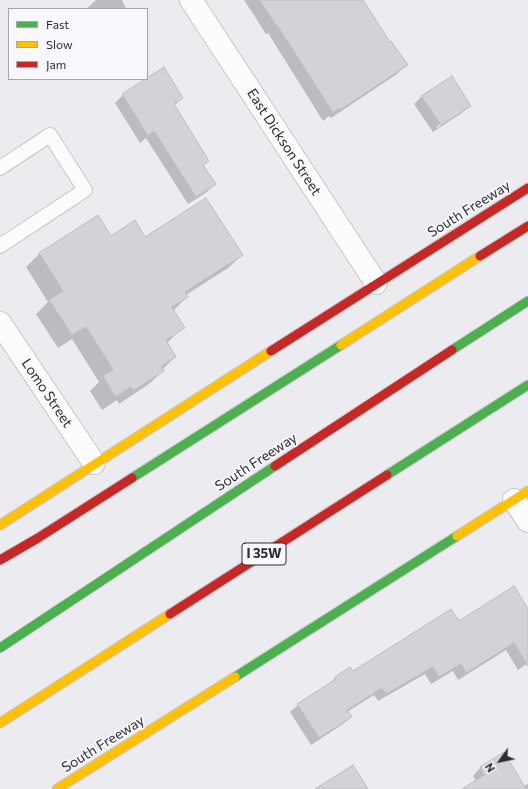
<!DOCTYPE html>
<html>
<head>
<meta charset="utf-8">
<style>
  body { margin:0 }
  #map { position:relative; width:528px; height:789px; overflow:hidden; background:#ececf0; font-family:Commissioner,sans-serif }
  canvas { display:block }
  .legend { position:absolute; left:8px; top:8px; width:140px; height:72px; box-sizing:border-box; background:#f8f8fe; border:1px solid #a7a7ac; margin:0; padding:5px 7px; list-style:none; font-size:12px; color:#2d2d30 }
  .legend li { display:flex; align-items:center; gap:8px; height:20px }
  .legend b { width:20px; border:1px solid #a7a7ac }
  .north { position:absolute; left:480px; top:741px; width:40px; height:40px; -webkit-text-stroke:3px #f8f8fe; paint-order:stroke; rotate:237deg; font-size:11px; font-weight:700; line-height:16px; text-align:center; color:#2d2d30 }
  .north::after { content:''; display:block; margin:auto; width:14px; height:18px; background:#2d2d30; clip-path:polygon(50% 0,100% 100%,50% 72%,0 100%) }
</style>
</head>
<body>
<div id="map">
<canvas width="528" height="789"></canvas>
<ul class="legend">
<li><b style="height:5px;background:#4caf50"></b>Fast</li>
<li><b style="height:5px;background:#ffc107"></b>Slow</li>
<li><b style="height:5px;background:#c62828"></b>Jam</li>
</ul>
<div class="north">N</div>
</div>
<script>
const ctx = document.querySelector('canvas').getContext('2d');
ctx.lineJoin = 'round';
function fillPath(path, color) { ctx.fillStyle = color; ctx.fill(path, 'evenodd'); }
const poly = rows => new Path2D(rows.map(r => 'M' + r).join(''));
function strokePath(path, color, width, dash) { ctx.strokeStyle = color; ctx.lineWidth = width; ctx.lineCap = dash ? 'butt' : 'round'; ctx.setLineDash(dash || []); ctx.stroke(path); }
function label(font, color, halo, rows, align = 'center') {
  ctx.font = font + ' Commissioner,sans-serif'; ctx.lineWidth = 3.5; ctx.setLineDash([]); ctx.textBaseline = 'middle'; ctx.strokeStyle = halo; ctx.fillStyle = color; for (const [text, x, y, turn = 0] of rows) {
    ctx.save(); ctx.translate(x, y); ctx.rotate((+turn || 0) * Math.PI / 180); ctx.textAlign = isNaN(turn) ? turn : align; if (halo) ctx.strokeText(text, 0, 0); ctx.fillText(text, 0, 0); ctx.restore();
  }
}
fillPath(poly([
  [96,0,122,0,126,9,86,9],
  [244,0,361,0,389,43,406,65,397,74,331,118,329,116,323,121,268,33,266,34],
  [163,69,182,98,174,106,208,161,203,166,214,184,207,192,188,204,146,138,140,143,115,103,123,95],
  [421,97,470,105,462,113,433,132,414,104],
  [462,110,462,112,437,128,436,127],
  [98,217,111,237,144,238,242,255,228,268,186,295,187,297,173,311,183,327,167,343,175,357,162,370,163,371,149,384,119,404,117,400,102,410,90,391,99,382,72,339,58,348,36,314,48,302,26,267,39,254],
  [528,611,528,663,518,670,506,650,458,680,453,671,431,684,425,674,378,701,374,695,347,712,350,717,343,724,311,745,290,712,298,705,328,685,335,678,353,672,459,622],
  [480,768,524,786,528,784,528,789,467,789,476,781,473,776]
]), '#0003');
const building = poly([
  [259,0,363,0,390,42,391,41,408,65,340,110,339,108,333,113,277,25,276,25,259,0],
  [164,67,183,98,174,104,209,161,203,165,216,184,196,197,154,131,148,136,122,94,164,67],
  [452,76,471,106,441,125,421,96,452,76],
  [206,198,243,255,185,292,188,297,172,307,185,328,166,340,176,357,161,366,164,371,133,391,131,387,115,397,103,376,113,370,86,327,72,335,49,300,63,291,39,253,98,215,111,236,135,220,145,237,206,198],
  [514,586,528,609,528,666,514,643,466,673,461,664,439,677,433,667,386,694,382,688,347,710,352,717,319,738,297,704,336,679,335,677,350,667,353,671,451,609,459,621,514,586],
  [504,752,526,789,462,789,484,775,480,767,504,752],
  [353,765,368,789,315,789,353,765]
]);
fillPath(building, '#d2d3d6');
strokePath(building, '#bbbcbf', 1);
const lane = poly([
  [0,168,50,135,85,190,0,246]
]);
const street = poly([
  [191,0,376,283],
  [0,323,94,463],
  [514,500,528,521]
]);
const fast = poly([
  [452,350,528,301],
  [387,475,528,385],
  [132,478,341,345],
  [0,648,275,466],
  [235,677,457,536]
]);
const slow = poly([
  [341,345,480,256],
  [0,525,271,351],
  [457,536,528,491],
  [0,723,170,614],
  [57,789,235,677]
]);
const jam = poly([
  [480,256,528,226],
  [271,351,528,188],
  [275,466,452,350],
  [0,560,38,538,132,478],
  [170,614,387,475]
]);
strokePath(lane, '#c7c7ca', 16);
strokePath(street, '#c7c7ca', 24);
strokePath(fast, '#c7c7ca', 11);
strokePath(slow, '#c7c7ca', 11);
strokePath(jam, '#c7c7ca', 11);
strokePath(lane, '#fcfcfd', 14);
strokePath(street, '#fcfcfd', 22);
strokePath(fast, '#4caf50', 9);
strokePath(slow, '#ffc107', 9);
strokePath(jam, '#c62828', 9);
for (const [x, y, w] of [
  [264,554,44]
]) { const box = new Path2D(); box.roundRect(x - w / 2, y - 11, w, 22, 3); ctx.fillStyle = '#f8f8fe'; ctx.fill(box); strokePath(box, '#2d2d30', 1); }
label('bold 13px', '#2d2d30', null, [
  ["I 35W",264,554]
]);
label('14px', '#2d2d30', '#f8f8fe', [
  ["East Dickson Street",284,142,57],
  ["South Freeway",469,209,-32],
  ["Lomo Street",47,393,56],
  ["South Freeway",256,462,-33],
  ["South Freeway",103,744,-32]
]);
</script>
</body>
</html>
